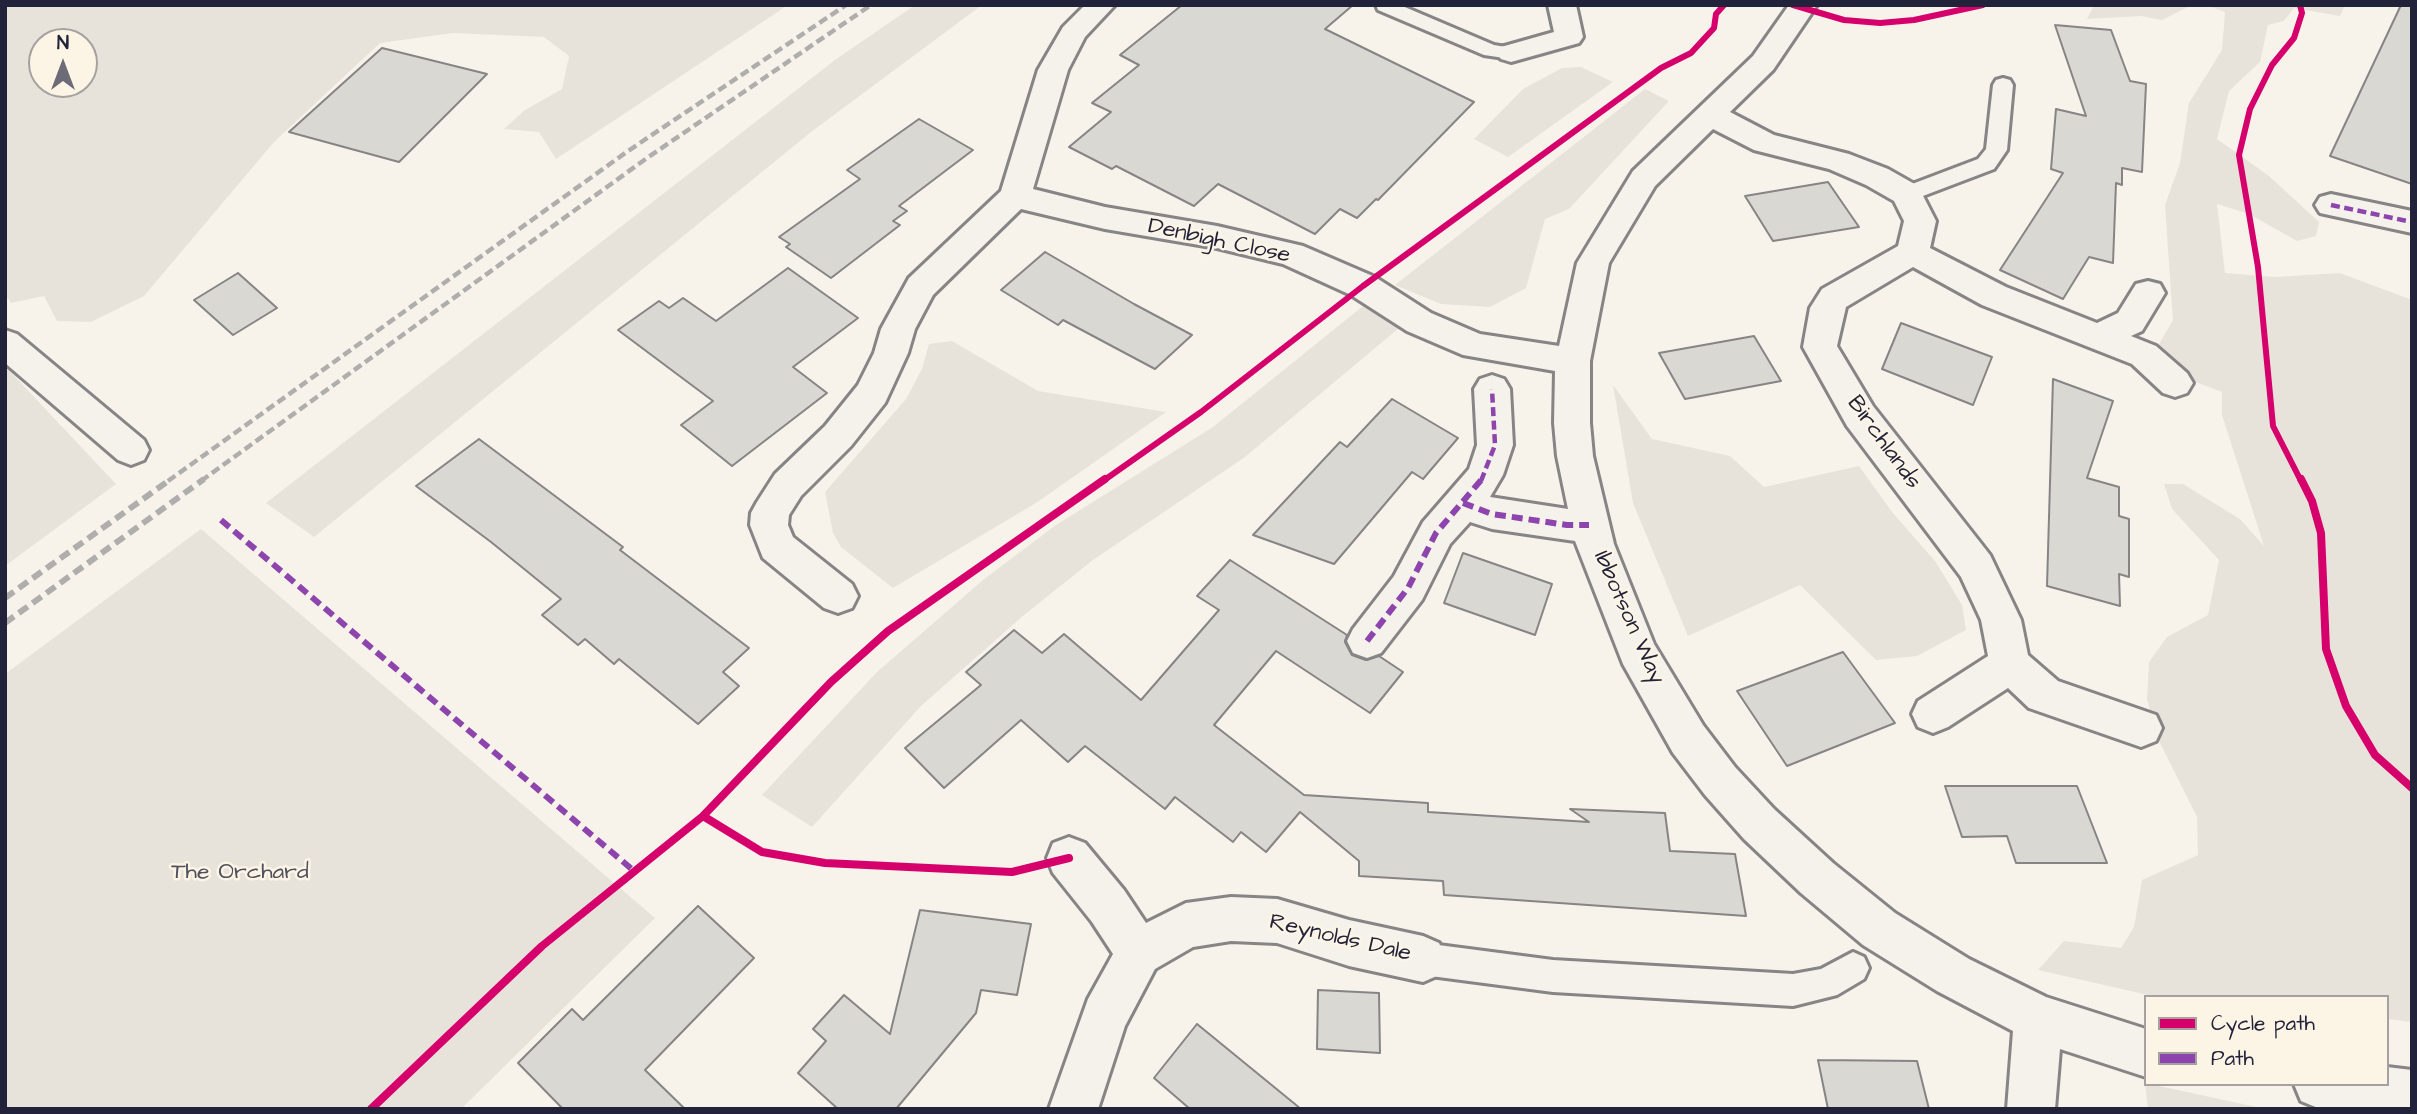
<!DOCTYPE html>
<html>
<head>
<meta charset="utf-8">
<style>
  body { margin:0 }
  #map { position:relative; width:2417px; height:1114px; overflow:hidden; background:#f7f3ea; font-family:"Architects Daughter",sans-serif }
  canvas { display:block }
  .frame { position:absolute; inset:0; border:7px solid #22223b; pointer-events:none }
  .legend { position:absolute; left:2144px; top:995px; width:245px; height:91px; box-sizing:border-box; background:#fcf5e5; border:2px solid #a5a1a1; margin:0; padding:9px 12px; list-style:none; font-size:21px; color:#22223b }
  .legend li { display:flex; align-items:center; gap:14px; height:35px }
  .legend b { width:35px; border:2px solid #a5a1a1 }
  .north { position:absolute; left:28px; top:28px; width:70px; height:70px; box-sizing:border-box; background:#fcf5e5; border:2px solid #a5a1a1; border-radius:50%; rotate:0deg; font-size:19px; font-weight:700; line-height:28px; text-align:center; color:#22223b }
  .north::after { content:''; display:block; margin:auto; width:24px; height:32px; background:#6d6b78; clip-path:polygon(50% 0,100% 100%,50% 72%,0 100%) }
</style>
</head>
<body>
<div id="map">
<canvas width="2417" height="1114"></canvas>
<div class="frame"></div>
<ul class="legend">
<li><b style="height:9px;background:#d6006c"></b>Cycle path</li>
<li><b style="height:9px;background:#8e44ad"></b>Path</li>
</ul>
<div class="north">N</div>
</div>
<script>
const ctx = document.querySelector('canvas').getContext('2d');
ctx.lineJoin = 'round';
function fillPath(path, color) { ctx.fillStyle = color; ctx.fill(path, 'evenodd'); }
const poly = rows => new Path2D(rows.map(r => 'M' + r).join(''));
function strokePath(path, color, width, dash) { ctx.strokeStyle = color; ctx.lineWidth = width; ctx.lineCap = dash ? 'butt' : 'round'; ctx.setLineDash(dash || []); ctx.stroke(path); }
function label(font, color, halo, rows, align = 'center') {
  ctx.font = font + ' "Architects Daughter",sans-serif'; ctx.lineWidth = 5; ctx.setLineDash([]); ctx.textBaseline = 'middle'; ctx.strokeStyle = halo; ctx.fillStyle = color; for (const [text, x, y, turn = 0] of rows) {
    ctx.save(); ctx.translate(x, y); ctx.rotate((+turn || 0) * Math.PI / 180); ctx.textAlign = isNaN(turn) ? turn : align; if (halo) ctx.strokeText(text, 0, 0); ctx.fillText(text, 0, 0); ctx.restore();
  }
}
fillPath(poly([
  [5,5,788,5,556,159,539,132,504,129,525,110,562,89,569,56,544,37,453,33,380,43,274,142,144,296,91,322,57,321,44,296,11,303,5,294],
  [42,42,84,42,84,84,42,84],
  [915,5,982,5,811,132,314,537,266,503,835,60],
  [2094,5,2192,5,2162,20,2141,16,2087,19],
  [2206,5,2345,5,2340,16,2294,8,2284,21,2268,25,2260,62,2229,91,2217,139,2269,176,2319,222,2316,236,2297,241,2249,214,2217,204,2225,273,2275,277,2340,273,2412,300,2412,1022,2387,1019,2387,997,2157,997,2038,970,2064,941,2121,948,2134,927,2142,880,2198,855,2197,817,2158,739,2147,699,2149,662,2167,637,2208,615,2219,560,2172,509,2164,484,2183,484,2240,519,2264,546,2222,415,2222,392,2180,376,2158,346,2173,320,2165,205,2180,163,2189,103,2222,50,2225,12],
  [1581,67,1613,82,1508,157,1474,139,1523,89,1562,68],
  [1645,89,1669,101,1569,209,1545,219,1526,288,1490,307,1441,304,1395,285],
  [1363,306,1399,328,1245,457,1093,560,1024,615,921,706,812,827,762,795,877,672,983,580,1056,525,1213,427],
  [952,341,1038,391,1166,412,1036,503,893,588,841,547,833,533,825,492,906,399,922,369,929,344],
  [5,366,116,484,5,566],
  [1613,385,1652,439,1730,456,1764,487,1859,466,1892,512,1935,561,1962,605,1966,630,1917,656,1876,660,1800,585,1688,636,1633,503],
  [201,529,655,918,461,1109,5,1109,5,674],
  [2145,1083,2252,1106,2268,1109,2148,1109]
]), '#e8e3da');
const building = poly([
  [1182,5,1353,5,1325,29,1474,102,1378,200,1376,199,1357,218,1340,209,1315,234,1218,184,1194,206,1116,166,1112,169,1069,147,1111,112,1092,103,1139,65,1120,55,1182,5],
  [2401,5,2412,5,2412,184,2330,156,2401,5],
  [2055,25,2111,30,2130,81,2146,84,2142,172,2122,168,2122,185,2116,183,2113,263,2089,257,2063,299,2000,270,2063,173,2051,169,2056,109,2086,116,2055,25],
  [382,48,487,74,399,162,289,132,382,48],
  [919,119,973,150,899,206,907,211,893,221,900,225,831,278,786,247,790,244,779,237,860,179,847,170,919,119],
  [1828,182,1859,227,1773,241,1745,196,1828,182],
  [1045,252,1134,304,1192,335,1155,369,1063,320,1058,325,1001,290,1045,252],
  [788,268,858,318,793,367,827,393,732,466,681,425,713,401,618,330,659,301,669,308,683,298,716,321,788,268],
  [238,273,277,308,233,335,194,300,238,273],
  [1901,323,1992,357,1973,405,1882,369,1901,323],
  [1754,336,1781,381,1685,399,1659,353,1754,336],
  [2053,379,2113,401,2087,478,2119,487,2119,516,2129,519,2129,577,2119,574,2120,606,2047,586,2053,379],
  [1392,399,1458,438,1423,479,1412,472,1334,564,1253,535,1340,442,1347,447,1392,399],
  [479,439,623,547,620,550,749,648,723,672,739,686,698,724,619,659,614,664,585,639,578,645,542,615,561,599,491,542,416,486,479,439],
  [1463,553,1552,584,1535,635,1444,603,1463,553],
  [1230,560,1347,635,1345,642,1352,655,1366,660,1379,656,1403,672,1370,713,1276,651,1214,725,1304,795,1428,803,1428,812,1589,822,1570,809,1665,813,1670,851,1735,854,1746,916,1444,895,1443,881,1359,876,1359,861,1300,812,1266,852,1241,832,1233,842,1175,797,1165,809,1085,746,1068,762,1021,720,944,788,905,748,981,685,966,672,1014,630,1042,653,1064,634,1141,700,1219,610,1197,596,1230,560],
  [1843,652,1895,723,1787,766,1737,691,1843,652],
  [1945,786,2077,786,2107,863,2016,863,2007,836,1962,837,1945,786],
  [698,906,754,958,645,1070,685,1109,563,1109,518,1063,572,1009,583,1020,698,906],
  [920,910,1031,924,1017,995,981,990,976,1013,896,1109,838,1109,798,1073,826,1041,813,1029,844,995,890,1034,920,910],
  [1318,990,1379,993,1380,1053,1317,1049,1318,990],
  [1197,1024,1301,1109,1190,1109,1154,1078,1197,1024],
  [1818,1060,1917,1061,1929,1109,1828,1109,1818,1060]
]);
fillPath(building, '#dad8d2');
strokePath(building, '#868485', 2);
const service = poly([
  [1376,5,1400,5,1494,45,1518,49,1521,53,1518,57,1511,59,1484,55,1378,10,1376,5],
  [2003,78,2010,80,2013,85,2007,150,1994,169,1915,199,1907,201,1899,199,1896,194,1899,189,1978,159,1986,149,1993,85,1996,80,2003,78],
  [1423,943,1553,960,1793,974,1821,969,1853,952,1864,957,1869,968,1864,979,1837,995,1793,1006,1553,992,1423,975,1412,970,1407,959,1412,948,1423,943]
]);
const minor = poly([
  [1085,5,1115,5,1085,37,1068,70,1033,189,1105,207,1217,226,1303,246,1375,277,1431,313,1480,334,1559,346,1577,263,1633,171,1753,56,1789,5,1817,5,1773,70,1730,112,1774,135,1849,154,1888,169,1918,186,1936,221,1930,248,2006,287,2097,323,2118,313,2136,284,2148,281,2160,284,2165,293,2142,331,2131,336,2156,346,2187,373,2193,383,2187,393,2175,397,2163,393,2132,364,1982,305,1913,267,1846,307,1837,346,1873,406,1990,555,2021,620,2028,655,2058,681,2156,715,2162,728,2156,741,2141,747,2029,708,2008,688,1948,727,1933,733,1918,727,1912,714,1918,701,1988,656,1981,620,1961,577,1847,426,1803,347,1810,308,1822,289,1898,246,1904,221,1894,201,1866,185,1829,169,1754,150,1713,129,1655,186,1609,263,1590,361,1590,423,1593,456,1614,544,1654,644,1703,725,1735,767,1774,809,1833,863,1895,913,1969,959,2046,997,2146,1029,2146,1077,2060,1049,2055,1109,2007,1109,2013,1031,1937,991,1863,945,1801,893,1744,839,1705,795,1673,753,1623,664,1575,541,1492,529,1470,522,1450,544,1422,600,1381,653,1367,658,1353,653,1347,641,1353,629,1394,576,1423,522,1469,469,1477,445,1474,389,1480,379,1492,375,1504,379,1510,389,1513,445,1503,475,1490,497,1568,509,1557,456,1554,423,1555,371,1463,355,1407,331,1351,295,1283,264,1217,248,1105,229,1021,209,933,295,915,329,908,353,885,403,851,446,801,496,789,515,788,525,793,537,852,584,858,596,852,608,838,613,824,608,763,558,750,525,751,513,757,502,775,474,825,426,858,385,874,353,881,329,909,278,1001,191,1038,70,1063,27,1085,5],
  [1548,5,1576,5,1583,37,1579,43,1511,62,1501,59,1496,53,1501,47,1554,32,1548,5],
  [2331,194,2412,211,2412,233,2320,213,2315,205,2320,197,2331,194],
  [5,330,17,334,144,440,149,450,144,460,131,465,118,460,5,363,5,330],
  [1069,837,1085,843,1124,890,1146,923,1186,903,1231,897,1277,899,1349,920,1423,936,1439,943,1446,959,1439,975,1423,982,1349,966,1277,943,1231,941,1193,947,1155,969,1125,1026,1098,1109,1049,1109,1088,999,1113,954,1092,922,1053,873,1047,858,1053,843,1069,837],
  [2387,1067,2412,1070,2412,1109,2318,1108,2301,1101,2294,1084,2387,1084,2387,1067]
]);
strokePath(service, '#868485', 6);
strokePath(minor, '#868485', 6);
fillPath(service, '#f5f2ec');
fillPath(minor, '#f5f2ec');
strokePath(poly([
  [168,481,628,151,846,5],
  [201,481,647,158,871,5]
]), '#b0aead', 4.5, [9, 4.5]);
strokePath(poly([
  [5,598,171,479],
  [5,623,204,479]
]), '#b0aead', 6, [11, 6]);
strokePath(poly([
  [2331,205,2412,222],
  [1481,481,1495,445,1492,389]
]), '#8e44ad', 4.5, [9, 4.5]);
strokePath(poly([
  [1463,503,1492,514,1567,525,1589,525],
  [221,520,634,871],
  [1367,641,1408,588,1436,533,1482,479]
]), '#8e44ad', 6, [11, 6]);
strokePath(poly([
  [1793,5,1844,20,1880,23,1914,20,1983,5],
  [2300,5,2302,13,2294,38,2272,65,2250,109,2239,155,2258,267,2273,426,2301,481],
  [1103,481,1201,412,1363,286,1661,68,1691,53,1714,28,1716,14,1724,5]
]), '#d6006c', 6);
strokePath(poly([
  [2301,479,2312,501,2321,533,2326,649,2346,706,2375,755,2412,788],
  [703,816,762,852,825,863,1012,872,1069,858],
  [371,1109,542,946,703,816,831,682,888,631,1105,479]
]), '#d6006c', 8);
label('23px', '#22223b', '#fcf5e5', [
  ["Denbigh Close",1219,242,12],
  ["Birchlands",1883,443,54],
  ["Ibbotson Way",1628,618,66],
  ["Reynolds Dale",1340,939,13]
]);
label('23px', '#504f5f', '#fcf5e5', [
  ["The Orchard",240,873]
]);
</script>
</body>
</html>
